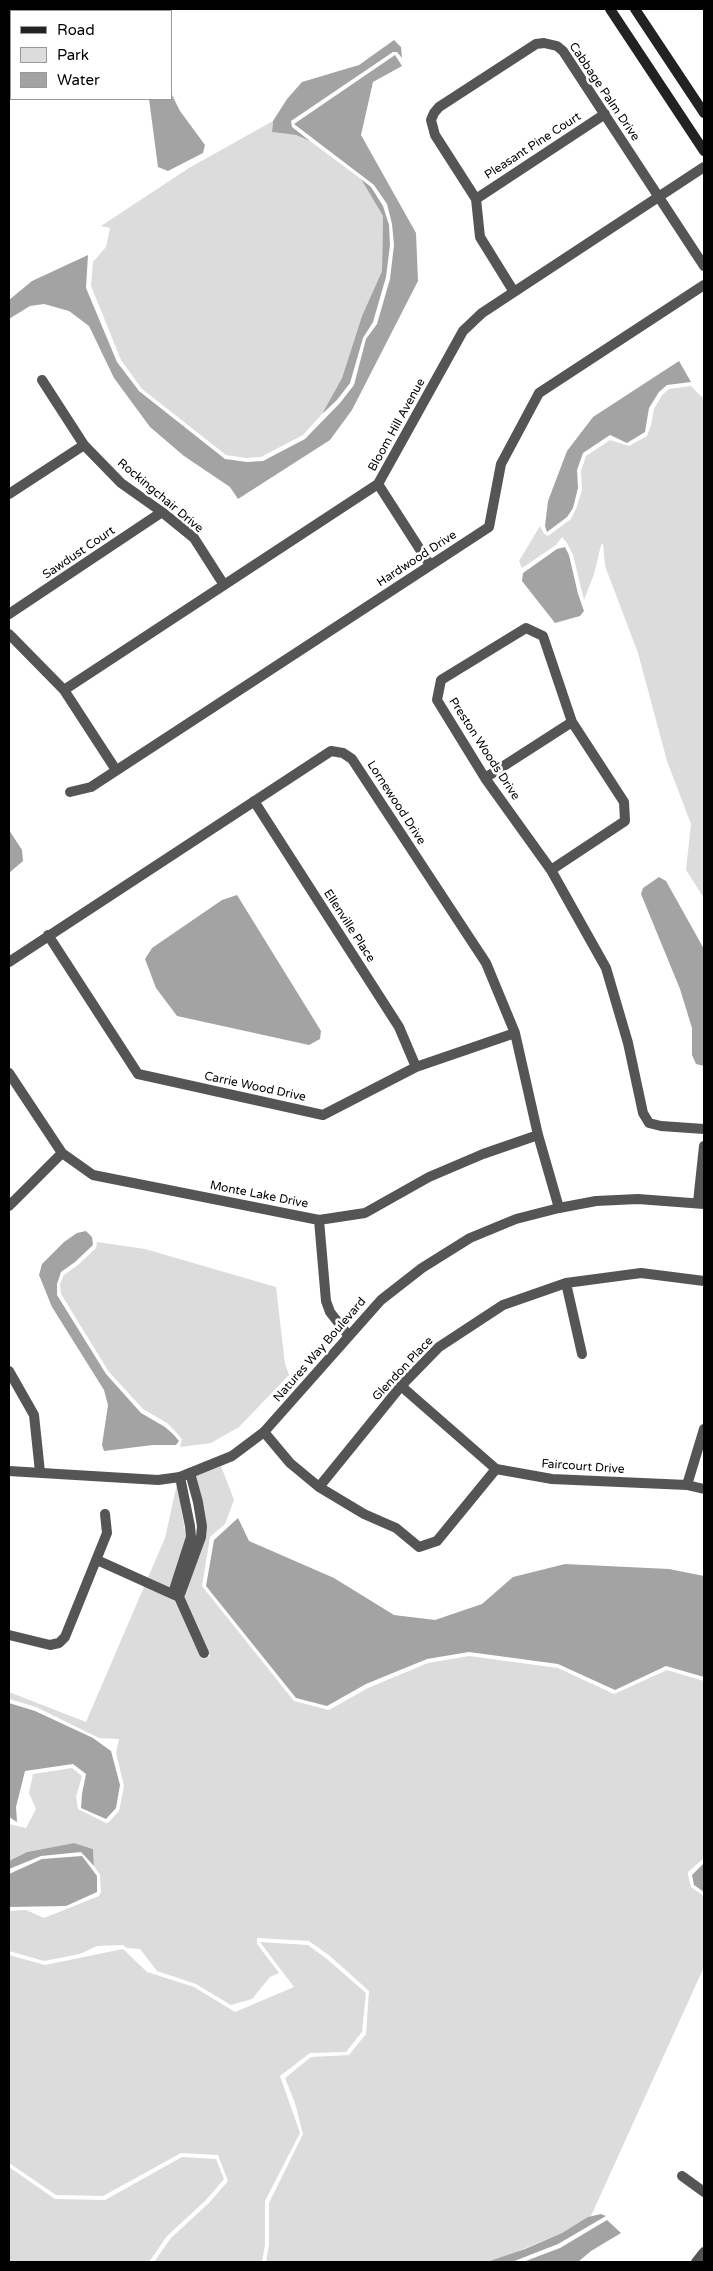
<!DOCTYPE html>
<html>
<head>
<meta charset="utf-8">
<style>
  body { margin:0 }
  #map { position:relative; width:713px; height:2271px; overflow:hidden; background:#fff; font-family:"Varela Round",sans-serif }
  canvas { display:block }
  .frame { position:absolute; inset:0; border:10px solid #000; pointer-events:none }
  .legend { position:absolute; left:10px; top:10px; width:162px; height:90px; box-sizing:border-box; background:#fff; border:1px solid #999; margin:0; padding:6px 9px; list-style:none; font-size:15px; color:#000 }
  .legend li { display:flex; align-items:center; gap:10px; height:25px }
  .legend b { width:25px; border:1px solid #999 }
</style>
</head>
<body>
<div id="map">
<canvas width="713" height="2271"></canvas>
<div class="frame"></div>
<ul class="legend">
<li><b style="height:6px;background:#222"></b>Road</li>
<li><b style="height:14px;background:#dcdcdc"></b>Park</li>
<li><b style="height:14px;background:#a3a3a3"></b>Water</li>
</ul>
</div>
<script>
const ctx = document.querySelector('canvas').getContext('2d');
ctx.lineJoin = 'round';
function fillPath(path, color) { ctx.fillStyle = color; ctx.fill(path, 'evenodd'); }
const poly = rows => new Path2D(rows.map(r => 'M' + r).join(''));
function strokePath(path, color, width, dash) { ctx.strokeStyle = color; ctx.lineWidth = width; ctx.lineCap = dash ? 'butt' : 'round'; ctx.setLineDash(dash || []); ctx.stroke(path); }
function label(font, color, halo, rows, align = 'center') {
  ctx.font = font + ' "Varela Round",sans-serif'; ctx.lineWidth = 5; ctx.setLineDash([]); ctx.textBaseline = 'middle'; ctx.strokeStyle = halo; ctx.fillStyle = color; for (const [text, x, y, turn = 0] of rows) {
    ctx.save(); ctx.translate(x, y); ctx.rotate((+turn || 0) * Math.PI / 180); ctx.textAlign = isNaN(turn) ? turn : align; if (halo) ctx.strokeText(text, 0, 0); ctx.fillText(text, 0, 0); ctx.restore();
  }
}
fillPath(poly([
  [273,121,272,132,296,135,310,141,361,179,383,216,382,271,362,316,342,378,322,414,303,435,261,457,246,458,226,455,142,389,121,360,91,286,93,262,106,247,110,228,101,226,189,168],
  [691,386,704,399,704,898,686,870,691,824,667,761,638,653,605,566,603,543,601,545,594,574,584,600,573,555,567,543,562,537,556,545,522,568,519,561,540,526,544,534,548,536,571,519,576,509,582,490,581,471,586,456,610,440,629,446,647,436,651,425,654,409,662,395,669,389],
  [97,1242,145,1249,276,1287,285,1364,289,1375,239,1427,211,1443,180,1447,182,1439,175,1431,167,1423,143,1409,109,1372,61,1294,60,1284,64,1275,78,1265,96,1248],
  [221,1466,234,1500,225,1524,210,1537,202,1586,294,1701,329,1710,368,1688,428,1663,469,1656,558,1668,614,1694,667,1670,704,1681,704,1858,688,1872,688,1875,691,1887,704,1896,704,1967,591,2216,562,2233,499,2259,487,2262,266,2262,269,2245,269,2203,303,2134,295,2103,285,2078,311,2057,349,2055,366,2034,369,1991,330,1956,309,1941,257,1938,257,1944,279,1973,270,1977,252,1999,231,2005,196,1984,157,1971,140,1949,127,1948,123,1945,97,1946,80,1954,44,1961,9,1951,9,1911,26,1910,44,1918,99,1896,101,1892,100,1875,94,1866,93,1849,74,1843,27,1852,9,1861,9,1824,26,1828,36,1809,29,1793,33,1774,72,1768,82,1776,76,1797,78,1809,106,1823,109,1822,119,1811,124,1786,116,1753,119,1739,99,1738,36,1707,9,1699,9,1692,86,1722,165,1538,177,1484,186,1537,178,1602,202,1659,210,1656,184,1597,207,1527,204,1505,195,1476],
  [260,1942,308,1945,327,1959,366,1993,362,2032,346,2052,310,2053,280,2076,300,2133,265,2201,265,2244,262,2262,154,2262,171,2238,209,2203,228,2181,218,2155,181,2153,103,2196,56,2195,9,2163,9,1955,45,1965,123,1949,147,1972,194,1987,235,2012,294,1987],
  [182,2157,216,2159,224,2179,206,2200,167,2236,149,2262,9,2262,9,2167,55,2199,105,2200]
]), '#dcdcdc');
fillPath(poly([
  [394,40,401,47,402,58,397,52,393,52,291,121,292,127,310,141,296,135,272,132,273,121,287,99,302,82,359,65],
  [395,55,402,66,373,82,361,135,416,233,418,281,352,410,330,440,238,499,230,487,184,456,150,427,114,378,89,326,69,311,44,304,30,306,9,319,9,300,32,281,88,255,86,288,117,362,139,391,225,459,247,462,263,461,305,439,340,403,354,385,366,339,377,324,390,279,394,245,392,224,387,204,374,185,294,124],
  [171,93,180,111,205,145,203,153,168,171,158,167,149,99,171,99],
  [361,179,371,187,383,206,389,225,390,245,386,277,373,322,363,338,350,383,337,400,322,414,342,378,362,316,382,271,383,216],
  [679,361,691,382,667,385,659,392,649,408,645,432,627,443,610,435,583,453,577,470,578,488,573,508,567,517,547,532,545,526,548,501,567,451,593,417],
  [565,547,569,555,578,594,584,611,580,616,555,623,522,581,523,573,557,549],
  [9,830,22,850,23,861,9,873],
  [659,877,666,881,704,949,704,1066,696,1064,692,1055,692,1028,680,989,641,894,643,888],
  [237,895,321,1031,320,1039,309,1045,177,1016,156,988,145,959,152,948,222,900],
  [86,1231,92,1237,93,1245,75,1262,61,1272,57,1284,57,1295,106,1374,141,1413,165,1427,173,1434,179,1441,176,1445,153,1445,104,1451,102,1445,108,1405,104,1390,52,1307,39,1275,42,1264,64,1242,77,1233],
  [238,1518,249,1541,334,1578,394,1615,435,1620,482,1604,513,1577,565,1564,669,1569,704,1576,704,1677,666,1666,615,1690,558,1664,469,1652,427,1659,366,1684,327,1706,296,1698,206,1586,214,1540],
  [9,1703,35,1711,93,1738,111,1751,120,1785,116,1808,106,1819,81,1808,82,1794,86,1774,73,1764,25,1771,16,1807,17,1822,9,1817],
  [74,1843,93,1849,94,1866,81,1852,41,1856,9,1869,9,1861,27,1852],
  [82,1856,97,1876,97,1892,66,1906,9,1907,9,1874,42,1859],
  [704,1863,704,1892,694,1885,692,1875],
  [601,2214,606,2216,558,2244,512,2262,487,2262,525,2249,562,2233,588,2217],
  [607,2220,621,2233,591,2251,578,2262,523,2262,560,2248]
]), '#a3a3a3');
strokePath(poly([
  [476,199,605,114],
  [514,292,480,237,476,199,435,135,431,120,434,113,439,107,536,44,544,43,557,46,563,51,704,266],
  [42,380,84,445,121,483,162,512,194,538,224,585],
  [378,484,430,565],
  [9,494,84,445],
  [9,614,162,512],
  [9,634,64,690,116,770],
  [64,690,378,484,463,331,482,313,704,167],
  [485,778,572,722],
  [70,792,91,787,489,527,501,464,539,393,704,285],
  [254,801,399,1027,416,1067],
  [551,870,625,821,624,802,572,722,543,636,526,628,441,680,437,700,485,778,551,870,606,968,628,1043,643,1113,649,1123,661,1126,704,1129],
  [48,935,138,1074,323,1115,416,1067,515,1033],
  [9,962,331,751,343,753,352,759,486,963,515,1033,538,1135,559,1208],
  [9,1073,62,1153,93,1175,319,1220,365,1213,429,1177,483,1154,538,1135],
  [698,1202,704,1146],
  [9,1206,62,1153],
  [319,1220,326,1301,330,1312,348,1335],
  [566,1283,582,1354],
  [9,1371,34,1415,40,1472],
  [401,1386,496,1469,552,1479,687,1485,704,1489],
  [264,1432,290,1463,319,1487,364,1514,396,1528,419,1547,437,1541,496,1469],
  [687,1485,704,1429],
  [319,1487,401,1386,439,1347,503,1305,566,1283,641,1273,704,1281],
  [97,1560,179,1597,204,1653],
  [173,1593,191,1537,190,1526,180,1477],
  [179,1597,201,1537,202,1526,198,1502,190,1473],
  [9,1635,50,1645,59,1643,65,1637,107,1533,105,1514],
  [682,2176,704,2192],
  [696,2262,704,2252]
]), '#555', 10);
strokePath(poly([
  [9,1471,158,1480,180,1477,232,1456,264,1432,381,1300,422,1268,470,1238,516,1219,559,1208,596,1201,638,1199,704,1204]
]), '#555', 10);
strokePath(poly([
  [610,9,704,151],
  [635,9,704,113]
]), '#222', 10);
label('12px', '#000', '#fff', [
  ["Cabbage Palm Drive",604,92,56],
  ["Pleasant Pine Court",533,146,-33],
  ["Bloom Hill Avenue",397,425,-61],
  ["Rockingchair Drive",160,496,40],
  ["Sawdust Court",79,553,-34],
  ["Hardwood Drive",417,559,-33],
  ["Preston Woods Drive",484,749,57],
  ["Lornewood Drive",396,803,57],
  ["Ellenville Place",349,926,57],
  ["Carrie Wood Drive",255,1087,12],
  ["Monte Lake Drive",259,1195,11],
  ["Natures Way Boulevard",320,1350,-49],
  ["Glendon Place",403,1369,-47],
  ["Faircourt Drive",583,1467,4]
]);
</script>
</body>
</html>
